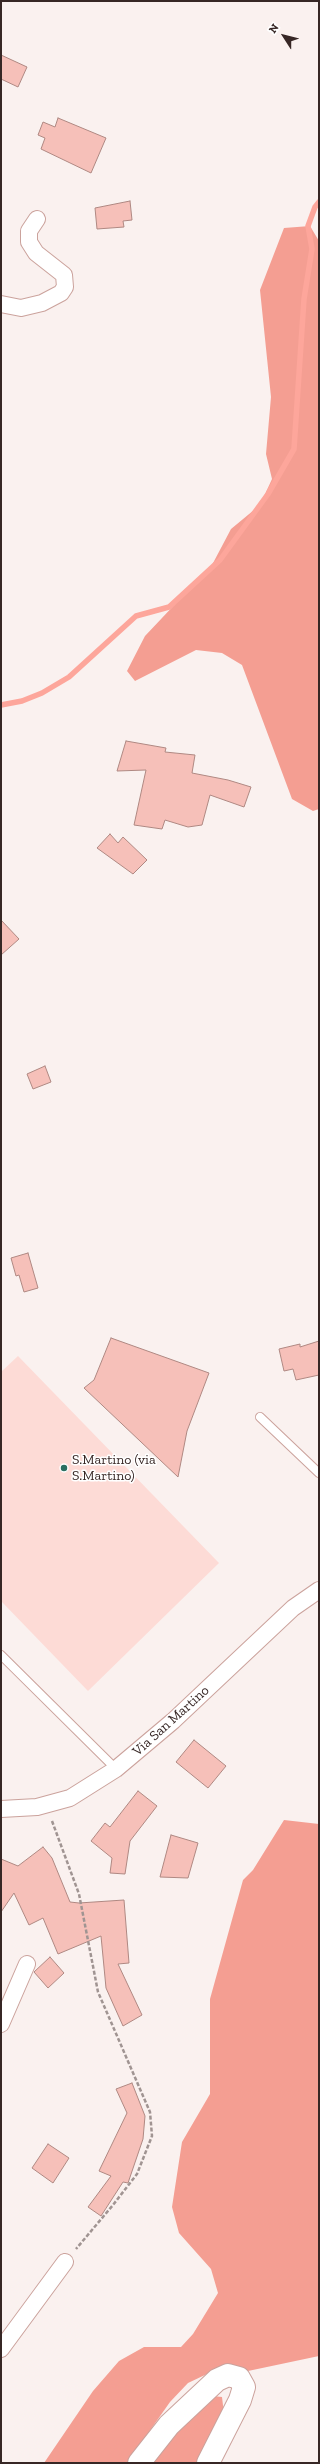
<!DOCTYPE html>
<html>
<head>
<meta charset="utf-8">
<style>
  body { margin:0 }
  #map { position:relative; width:320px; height:2464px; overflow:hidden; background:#faf1ef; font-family:"Zilla Slab",serif }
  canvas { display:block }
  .frame { position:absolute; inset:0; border:2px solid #372725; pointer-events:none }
  .north { position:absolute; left:264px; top:16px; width:40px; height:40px; -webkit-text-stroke:3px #fff; paint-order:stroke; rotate:306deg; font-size:11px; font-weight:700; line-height:16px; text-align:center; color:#372725 }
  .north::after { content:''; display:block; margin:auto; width:14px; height:18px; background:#372725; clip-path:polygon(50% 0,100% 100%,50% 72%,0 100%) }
</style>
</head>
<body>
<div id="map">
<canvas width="320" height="2464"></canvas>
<div class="frame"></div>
<div class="north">N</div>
</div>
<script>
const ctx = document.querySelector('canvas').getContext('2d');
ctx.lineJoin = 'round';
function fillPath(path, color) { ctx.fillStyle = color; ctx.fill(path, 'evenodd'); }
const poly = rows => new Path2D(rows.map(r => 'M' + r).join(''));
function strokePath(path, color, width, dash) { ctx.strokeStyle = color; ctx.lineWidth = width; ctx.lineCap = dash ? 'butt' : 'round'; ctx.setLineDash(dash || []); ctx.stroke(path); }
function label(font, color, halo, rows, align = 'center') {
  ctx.font = font + ' "Zilla Slab",serif'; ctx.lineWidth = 3; ctx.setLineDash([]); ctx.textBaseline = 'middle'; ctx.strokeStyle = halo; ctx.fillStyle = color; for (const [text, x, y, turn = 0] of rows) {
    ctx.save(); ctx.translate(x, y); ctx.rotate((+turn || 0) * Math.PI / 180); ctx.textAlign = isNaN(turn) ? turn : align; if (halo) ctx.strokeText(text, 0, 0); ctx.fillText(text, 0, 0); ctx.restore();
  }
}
fillPath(poly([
  [18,1356,219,1563,88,1691,1,1601,1,1372]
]), '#fddbd6');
fillPath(poly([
  [310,226,319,241,319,809,313,811,292,799,242,665,222,653,196,650,135,681,127,671,145,636,212,565,231,529,260,505,272,479,266,454,271,397,260,290,284,228],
  [284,1820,319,1824,319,2356,248,2371,226,2365,188,2383,170,2402,127,2463,44,2463,93,2391,119,2361,144,2347,181,2347,193,2334,218,2293,211,2269,179,2233,172,2207,182,2142,210,2094,210,1999,243,1880,253,1870],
  [213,2396,222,2397,224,2414,200,2463,150,2463,164,2444]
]), '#f49e92');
strokePath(poly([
  [1,705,22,701,42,693,69,677,136,616,169,607,220,560,268,494,294,449,304,299,312,249,308,226,315,207,319,202]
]), '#fda69b', 5.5);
const building = poly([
  [1,55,27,67,18,87,1,79,1,55],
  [58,118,106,138,91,173,41,149,45,138,38,135,43,122,55,127,58,118],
  [130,201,132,220,123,221,124,227,97,229,95,208,130,201],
  [126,741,166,748,165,752,195,755,192,773,228,780,251,787,244,807,210,795,202,825,188,827,165,820,162,829,134,825,146,770,117,771,126,741],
  [110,834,118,843,123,837,147,860,133,874,97,848,110,834],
  [1,920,19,939,1,955,1,920],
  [45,1066,51,1082,33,1089,27,1074,45,1066],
  [28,1253,38,1288,24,1292,19,1275,16,1276,11,1258,28,1253],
  [111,1338,209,1373,187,1431,178,1477,84,1388,94,1380,111,1338],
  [319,1341,319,1375,296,1380,293,1369,284,1371,279,1349,300,1344,300,1347,319,1341],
  [194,1740,226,1766,208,1788,176,1762,194,1740],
  [138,1791,157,1806,130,1841,125,1874,110,1873,112,1858,91,1841,105,1823,110,1827,138,1791],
  [171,1835,198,1843,188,1878,160,1877,171,1835],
  [43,1847,52,1858,70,1902,79,1903,124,1900,129,1963,118,1964,142,2015,123,2026,106,1988,101,1936,58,1954,43,1918,29,1925,14,1893,1,1912,1,1859,18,1866,43,1847],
  [50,1957,64,1973,48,1988,34,1972,50,1957],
  [132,2083,145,2116,143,2139,128,2183,123,2182,101,2216,88,2207,111,2176,99,2171,127,2113,116,2089,132,2083],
  [48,2144,69,2158,53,2183,32,2168,48,2144]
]);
fillPath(building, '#f6c0b9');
strokePath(building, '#af8882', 1);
const lane = poly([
  [260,1417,319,1473],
  [1,1655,116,1769]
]);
const street = poly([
  [1,304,21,308,42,303,61,293,65,287,64,275,36,253,29,242,29,231,37,219],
  [1,1809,37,1807,70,1798,116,1769,173,1721,293,1608,319,1590],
  [1,2024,27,1964],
  [1,2349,65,2262]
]);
const secondary = poly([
  [139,2463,169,2425,217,2380,228,2375,239,2378,244,2387,240,2400,208,2463]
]);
strokePath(lane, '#cba29c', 10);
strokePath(street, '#cba29c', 18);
strokePath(secondary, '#cba29c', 24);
strokePath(poly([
  [52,1821,79,1894,98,1992,150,2112,152,2136,137,2174,113,2205,76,2249]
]), '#a09492', 2.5, [4, 2]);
strokePath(lane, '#fff', 8);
strokePath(street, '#fff', 16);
strokePath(secondary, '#fff', 22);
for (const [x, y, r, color] of [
  [64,1468,4,"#2a6e61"]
]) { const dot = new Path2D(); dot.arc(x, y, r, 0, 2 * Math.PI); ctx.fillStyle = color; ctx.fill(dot); strokePath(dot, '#fff', 1.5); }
label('14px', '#372725', '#fff', [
  ["S.Martino (via",72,1460],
  ["S.Martino)",72,1476]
], 'left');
label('14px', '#372725', '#fff', [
  ["Via San Martino",171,1721,-42]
]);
</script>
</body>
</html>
